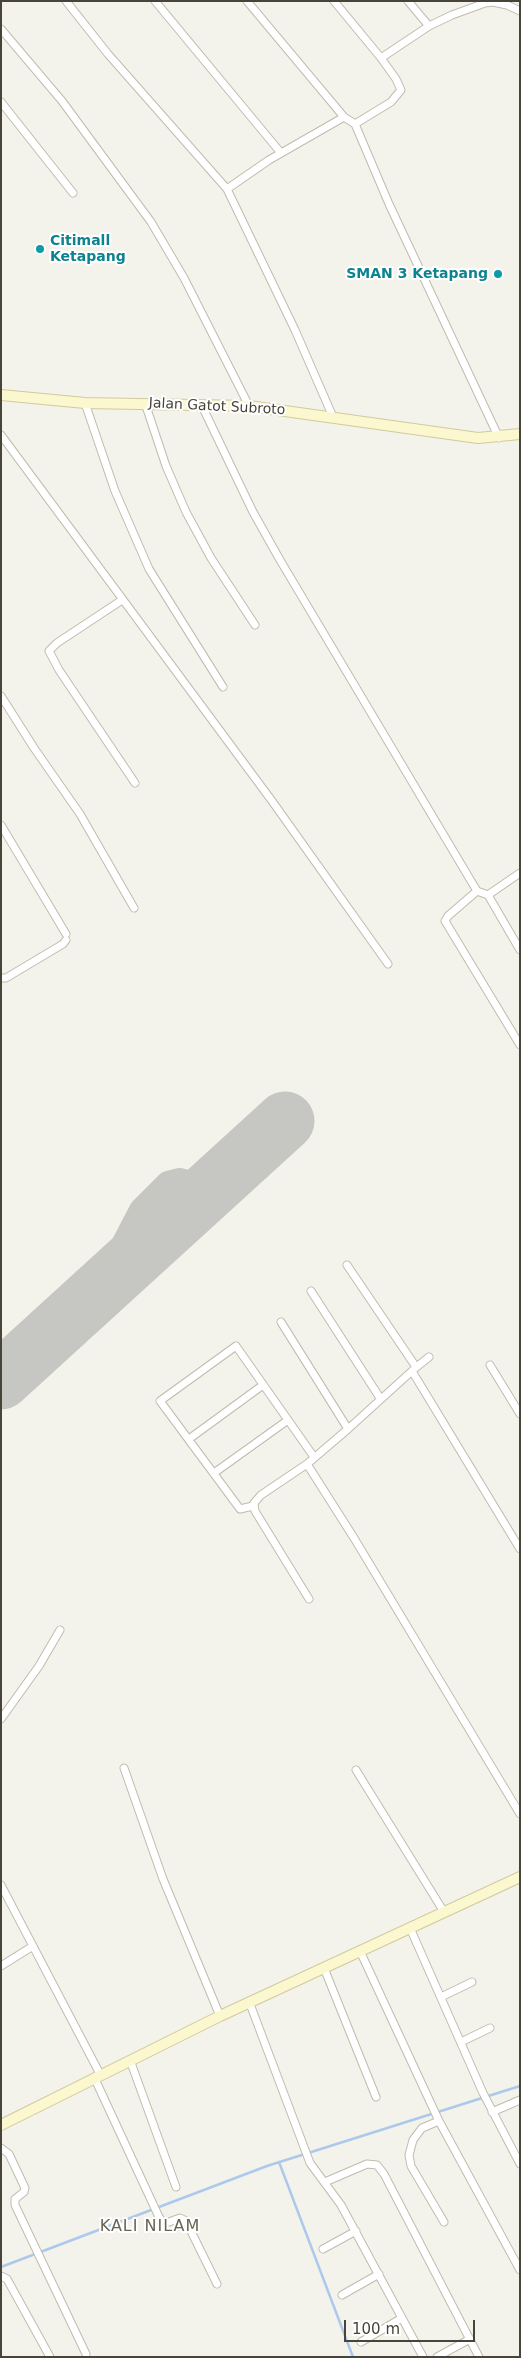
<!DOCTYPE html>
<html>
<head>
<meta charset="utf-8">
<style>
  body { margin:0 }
  #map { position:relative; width:521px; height:2358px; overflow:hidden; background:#f4f3eb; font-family:"DejaVu Sans",sans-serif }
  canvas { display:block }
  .frame { position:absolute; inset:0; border:2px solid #484439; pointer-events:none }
  .scale { position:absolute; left:344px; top:2320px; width:131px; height:22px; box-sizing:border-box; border:2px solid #484439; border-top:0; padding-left:6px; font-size:15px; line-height:18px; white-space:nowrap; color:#484439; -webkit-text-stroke:4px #fff; paint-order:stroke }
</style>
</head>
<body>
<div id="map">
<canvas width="521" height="2358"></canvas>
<div class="frame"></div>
<div class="scale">100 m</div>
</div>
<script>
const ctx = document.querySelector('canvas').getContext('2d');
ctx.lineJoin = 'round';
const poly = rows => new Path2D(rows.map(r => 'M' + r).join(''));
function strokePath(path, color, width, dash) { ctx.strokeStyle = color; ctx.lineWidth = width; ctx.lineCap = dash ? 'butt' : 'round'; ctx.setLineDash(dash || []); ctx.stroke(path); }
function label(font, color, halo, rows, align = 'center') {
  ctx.font = font + ' "DejaVu Sans",sans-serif'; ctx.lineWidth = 4; ctx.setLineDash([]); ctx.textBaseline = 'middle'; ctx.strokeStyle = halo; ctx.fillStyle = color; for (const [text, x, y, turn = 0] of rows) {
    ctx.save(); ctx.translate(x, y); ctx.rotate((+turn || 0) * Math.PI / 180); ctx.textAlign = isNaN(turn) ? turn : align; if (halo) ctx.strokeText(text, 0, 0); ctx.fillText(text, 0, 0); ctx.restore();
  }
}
strokePath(poly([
  [279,2162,353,2357],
  [1,2267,267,2166,520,2086]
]), '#acc9ec', 2.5);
strokePath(poly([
  [90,1299,114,1262,141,1210,168,1183,180,1180,187,1182,202,1196]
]), '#c6c6c2', 24);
strokePath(poly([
  [1,1380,285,1121]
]), '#c6c6c2', 59);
const street = poly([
  [66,1,108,54,227,189,295,330,333,417],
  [155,1,281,153],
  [247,1,344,117,355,124,389,204,499,438],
  [334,1,381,58,396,79,401,90,391,102,355,124],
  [429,26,452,15,485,3,493,2,507,5,520,11],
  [1,29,62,101,151,222,184,278,249,406],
  [381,58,429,26,408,1],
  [1,102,73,193],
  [227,189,269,160,344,117],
  [85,403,115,491,149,569,223,687],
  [145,403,166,466,186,512,211,558,255,625],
  [202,406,253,512,280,560,477,891,488,895,520,950],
  [1,435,272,801,388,964],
  [122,600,57,643,49,651,59,670,135,783],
  [1,696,34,748,80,814,134,908],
  [1,825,66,934],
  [477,891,448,916,445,921,520,1045],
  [488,895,520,873],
  [1,978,6,978,63,944,66,940],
  [347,1265,416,1367],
  [311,1291,380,1398],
  [281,1322,348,1429],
  [490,1365,520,1414],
  [414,1369,429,1357],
  [189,1439,263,1385],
  [307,1464,354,1538,520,1814],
  [214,1473,288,1420],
  [253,1506,240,1509,160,1401,236,1346,314,1457],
  [309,1599,255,1511,254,1503,261,1495,307,1464,348,1429,412,1371,520,1549],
  [1,1719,39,1666,60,1630],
  [124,1768,163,1879,220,2016],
  [356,1770,444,1912],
  [1,1885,100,2074],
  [410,1928,483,2093,520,2164],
  [360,1951,439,2121,520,2270],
  [1,1966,33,1946],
  [324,1968,376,2097],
  [441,1997,472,1982],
  [250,2004,310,2163,341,2205,423,2357],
  [461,2042,490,2028],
  [130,2060,176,2187],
  [94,2077,159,2217,162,2221,169,2222,180,2218,186,2221,217,2284],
  [492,2112,520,2100],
  [439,2121,422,2128,413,2140,409,2155,411,2166,444,2222],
  [1,2148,9,2154,25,2188,24,2192,15,2199,15,2205,86,2354],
  [325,2182,367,2164,377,2165,384,2174,479,2357],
  [323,2249,356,2231],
  [1,2276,7,2279,50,2357],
  [342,2295,379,2274],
  [361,2342,402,2318],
  [437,2357,470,2339]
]);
const secondary = poly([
  [1,395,85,403,249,406,478,438,520,434],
  [1,2125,220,2016,520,1877]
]);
strokePath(street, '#bfbcae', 9);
strokePath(secondary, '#d1ca9e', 12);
strokePath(street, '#fff', 7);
strokePath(secondary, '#fbf7ce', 10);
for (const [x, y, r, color] of [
  [40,249,5,"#0f9aa8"],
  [498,274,5,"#0f9aa8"]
]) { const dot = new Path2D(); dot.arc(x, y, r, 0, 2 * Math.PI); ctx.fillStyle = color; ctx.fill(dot); strokePath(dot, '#fff', 2); }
label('bold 14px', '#0d838f', '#fff', [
  ["Citimall",50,241],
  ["Ketapang",50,257],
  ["SMAN 3 Ketapang",488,274,"right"]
], 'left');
label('14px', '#484439', '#fff', [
  ["Jalan Gatot Subroto",217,407,3]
]);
ctx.letterSpacing = '1px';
label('16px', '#6a6451', '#fff', [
  ["KALI NILAM",150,2227]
]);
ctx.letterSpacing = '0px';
</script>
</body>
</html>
